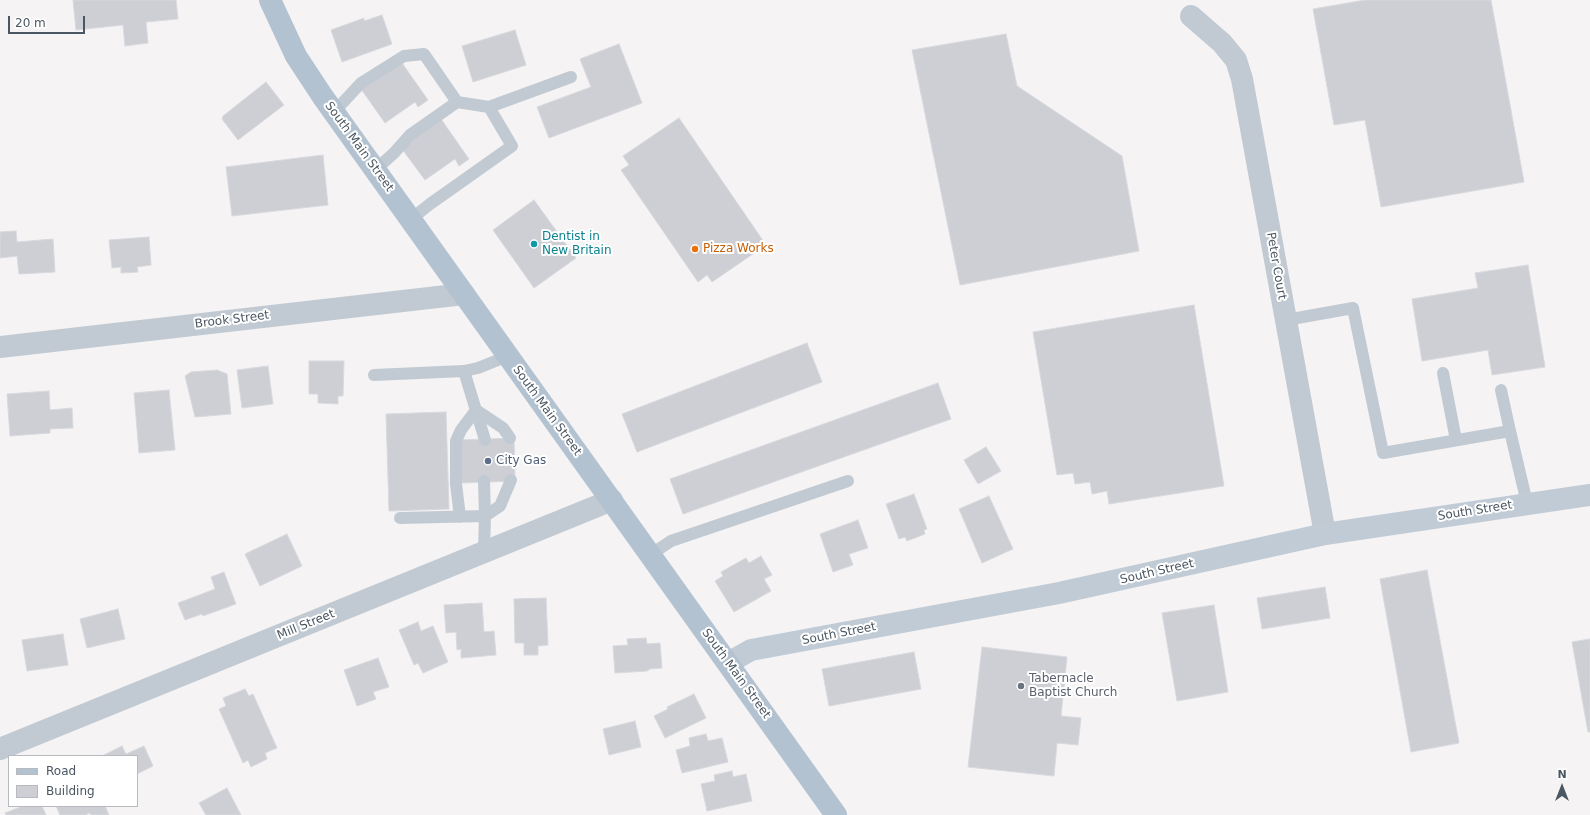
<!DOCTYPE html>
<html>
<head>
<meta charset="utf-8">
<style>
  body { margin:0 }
  #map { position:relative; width:1590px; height:815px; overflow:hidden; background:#f5f3f3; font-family:"DejaVu Sans",sans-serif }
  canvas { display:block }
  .legend { position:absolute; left:8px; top:755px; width:130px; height:52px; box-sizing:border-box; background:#fff; border:1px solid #b7bbc0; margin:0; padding:5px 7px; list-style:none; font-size:12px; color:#4a5661 }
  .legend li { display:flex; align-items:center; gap:8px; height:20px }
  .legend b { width:20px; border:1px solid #b7bbc0 }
  .north { position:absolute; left:1542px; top:767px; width:40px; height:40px; -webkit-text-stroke:3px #fff; paint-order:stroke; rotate:0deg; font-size:11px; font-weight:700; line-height:16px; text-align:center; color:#4a5661 }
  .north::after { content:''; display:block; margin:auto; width:14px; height:18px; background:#4a5661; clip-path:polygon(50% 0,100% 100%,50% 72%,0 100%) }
  .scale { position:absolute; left:8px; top:16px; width:77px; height:18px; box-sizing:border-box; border:2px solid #4a5661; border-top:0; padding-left:5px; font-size:12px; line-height:14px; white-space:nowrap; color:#4a5661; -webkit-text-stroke:3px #fff; paint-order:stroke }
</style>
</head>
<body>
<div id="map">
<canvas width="1590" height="815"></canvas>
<ul class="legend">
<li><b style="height:5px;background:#b3c2d1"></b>Road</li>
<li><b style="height:11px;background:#cdcfd5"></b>Building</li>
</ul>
<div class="north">N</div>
<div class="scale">20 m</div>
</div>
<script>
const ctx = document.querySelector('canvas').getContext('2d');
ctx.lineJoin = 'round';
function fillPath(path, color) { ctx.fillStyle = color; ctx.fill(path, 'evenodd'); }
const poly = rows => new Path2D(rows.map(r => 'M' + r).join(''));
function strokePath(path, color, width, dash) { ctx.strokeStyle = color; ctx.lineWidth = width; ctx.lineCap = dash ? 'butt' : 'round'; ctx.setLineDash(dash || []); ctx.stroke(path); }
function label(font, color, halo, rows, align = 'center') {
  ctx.font = font + ' "DejaVu Sans",sans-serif'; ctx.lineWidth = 4; ctx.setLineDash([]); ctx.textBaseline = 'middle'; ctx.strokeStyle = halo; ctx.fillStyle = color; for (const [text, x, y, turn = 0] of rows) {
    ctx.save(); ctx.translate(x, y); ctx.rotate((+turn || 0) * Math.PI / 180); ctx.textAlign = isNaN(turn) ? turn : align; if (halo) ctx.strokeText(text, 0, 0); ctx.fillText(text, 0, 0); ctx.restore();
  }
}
const building = poly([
  [73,0,176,0,178,19,146,22,148,43,125,46,123,25,76,30,73,0],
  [1365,0,1491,0,1524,182,1381,207,1365,120,1334,125,1313,9,1365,0],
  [382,15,392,44,342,62,331,30,364,18,364,21,382,15],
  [515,30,526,65,473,82,462,46,515,30],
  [1006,34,1017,86,1122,156,1139,251,960,285,912,50,1006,34],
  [619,44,642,103,549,138,537,107,591,87,580,59,619,44],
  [402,63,428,100,418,107,415,102,385,123,361,89,402,63],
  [266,82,284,105,238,140,222,119,223,116,266,82],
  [679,118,766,245,712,282,707,275,698,282,621,170,629,165,623,156,679,118],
  [441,119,469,159,459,166,455,159,425,180,402,149,415,139,416,137,441,119],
  [323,155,328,205,232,216,226,167,323,155],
  [534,200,576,258,534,288,493,230,534,200],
  [16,231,17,242,53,239,55,272,19,274,17,256,0,258,0,232,16,231],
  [149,237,151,265,137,267,138,272,121,273,121,267,112,268,109,240,149,237],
  [1528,265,1545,367,1492,375,1488,350,1422,361,1412,299,1478,288,1475,273,1528,265],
  [1194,305,1224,486,1109,504,1107,491,1092,494,1090,482,1075,484,1073,473,1057,475,1033,332,1194,305],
  [807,343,822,382,637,452,622,414,807,343],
  [309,361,344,361,343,396,338,396,338,404,318,403,318,394,309,394,309,361],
  [268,366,273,404,242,408,237,370,268,366],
  [217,370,227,374,231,414,195,417,185,376,191,372,217,370],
  [938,383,951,419,683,514,670,479,938,383],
  [169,390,175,450,139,453,134,393,169,390],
  [49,391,50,410,72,408,73,428,50,429,50,433,10,436,7,394,49,391],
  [446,412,449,509,389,511,386,414,446,412],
  [514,438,515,481,462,483,460,440,514,438],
  [986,447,1001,471,978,484,964,460,986,447],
  [914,494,927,529,924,530,925,534,907,541,905,537,899,539,886,504,914,494],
  [989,496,1013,549,982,563,959,509,989,496],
  [858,520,868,548,849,554,853,565,833,572,820,534,858,520],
  [287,534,302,566,260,586,245,554,287,534],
  [761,556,772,575,764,579,771,591,734,612,715,581,723,576,721,572,746,558,749,563,761,556],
  [1427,570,1459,743,1411,752,1380,579,1427,570],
  [224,572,236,604,203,616,202,614,185,620,178,603,215,589,211,577,224,572],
  [1325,587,1330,618,1262,629,1257,598,1325,587],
  [546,598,548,645,538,646,538,655,524,655,524,643,515,643,514,599,546,598],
  [482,603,484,632,494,631,496,655,461,658,461,649,457,650,456,632,446,633,444,605,482,603],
  [1214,605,1228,692,1177,701,1162,613,1214,605],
  [118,609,125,639,87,648,80,619,118,609],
  [418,622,421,631,433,626,448,662,423,673,418,663,414,665,399,630,418,622],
  [63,634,68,665,27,671,22,640,63,634],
  [646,638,647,644,660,643,662,668,650,669,647,671,615,673,613,646,628,645,627,639,646,638],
  [1590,639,1590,732,1588,732,1572,642,1590,639],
  [982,647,1067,657,1061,716,1081,718,1078,745,1057,743,1054,776,968,767,982,647],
  [914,652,921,689,829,706,822,669,914,652],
  [378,658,389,687,373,692,376,699,357,706,344,670,378,658],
  [245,689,249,696,253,694,277,748,265,753,267,759,251,767,248,760,243,763,219,709,226,706,223,698,245,689],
  [694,694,706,718,665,738,654,716,668,709,667,707,694,694],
  [635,721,641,747,609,755,603,729,635,721],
  [706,734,708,741,722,738,728,762,682,773,676,750,690,746,689,738,706,734],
  [122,746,126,754,144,746,153,766,137,774,137,756,102,756,122,746],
  [732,771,733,777,746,774,752,801,707,811,701,784,715,781,714,775,732,771],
  [227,788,241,815,206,815,199,803,227,788],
  [23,806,42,806,46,815,6,815,5,813,23,806],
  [56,806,105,806,109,815,91,815,90,813,85,815,60,815,56,806]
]);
fillPath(building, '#cdcfd5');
strokePath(building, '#d7d9de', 1);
strokePath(poly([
  [334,112,361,83,404,56,424,54,457,102,489,107],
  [375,170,394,153,410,135,457,102],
  [411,219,430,204,512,146,489,107,571,77],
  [1286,320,1353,308,1383,453,1510,431,1527,503],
  [464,371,485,440],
  [1443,373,1456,440],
  [374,375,464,371,478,368,508,356],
  [1501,390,1510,431],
  [484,481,485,516],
  [485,516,500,506,511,480],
  [460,517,456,484,456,441,461,430,476,410,503,428,510,438],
  [400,518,485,516,484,552],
  [650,555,671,541,848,481]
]), '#c1cad2', 12);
strokePath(poly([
  [1191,16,1222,43,1236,60,1242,79,1325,534],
  [0,347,464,294]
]), '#c1cad2', 22);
strokePath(poly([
  [0,749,612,500]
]), '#c1cad2', 22);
strokePath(poly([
  [728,663,751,650,1059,593,1325,534,1590,495]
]), '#c1cbd6', 22);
strokePath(poly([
  [270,0,296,56,323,97,836,815]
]), '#b3c2d1', 22);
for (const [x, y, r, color] of [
  [534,244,4,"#0f9aa8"],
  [695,249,4,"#e8710a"],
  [488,461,4,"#5c6f8a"],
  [1021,686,4,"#6b7280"]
]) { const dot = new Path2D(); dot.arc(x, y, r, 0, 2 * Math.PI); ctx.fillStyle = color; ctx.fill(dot); strokePath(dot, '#fff', 1.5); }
label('12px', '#4a5661', '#fff', [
  ["South Main Street",359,147,54],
  ["Peter Court",1276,266,80],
  ["Brook Street",232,320,-7],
  ["South Main Street",547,411,54],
  ["South Street",1475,511,-9],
  ["South Street",1157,572,-13],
  ["Mill Street",306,625,-22],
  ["South Street",839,634,-11],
  ["South Main Street",736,674,54]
]);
label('12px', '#0d838f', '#fff', [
  ["Dentist in",542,237],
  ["New Britain",542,251]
], 'left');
label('12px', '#c56008', '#fff', [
  ["Pizza Works",703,249]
], 'left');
label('12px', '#4e5e75', '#fff', [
  ["City Gas",496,461]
], 'left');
label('12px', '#5b616d', '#fff', [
  ["Tabernacle",1029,679],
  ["Baptist Church",1029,693]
], 'left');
</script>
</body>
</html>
